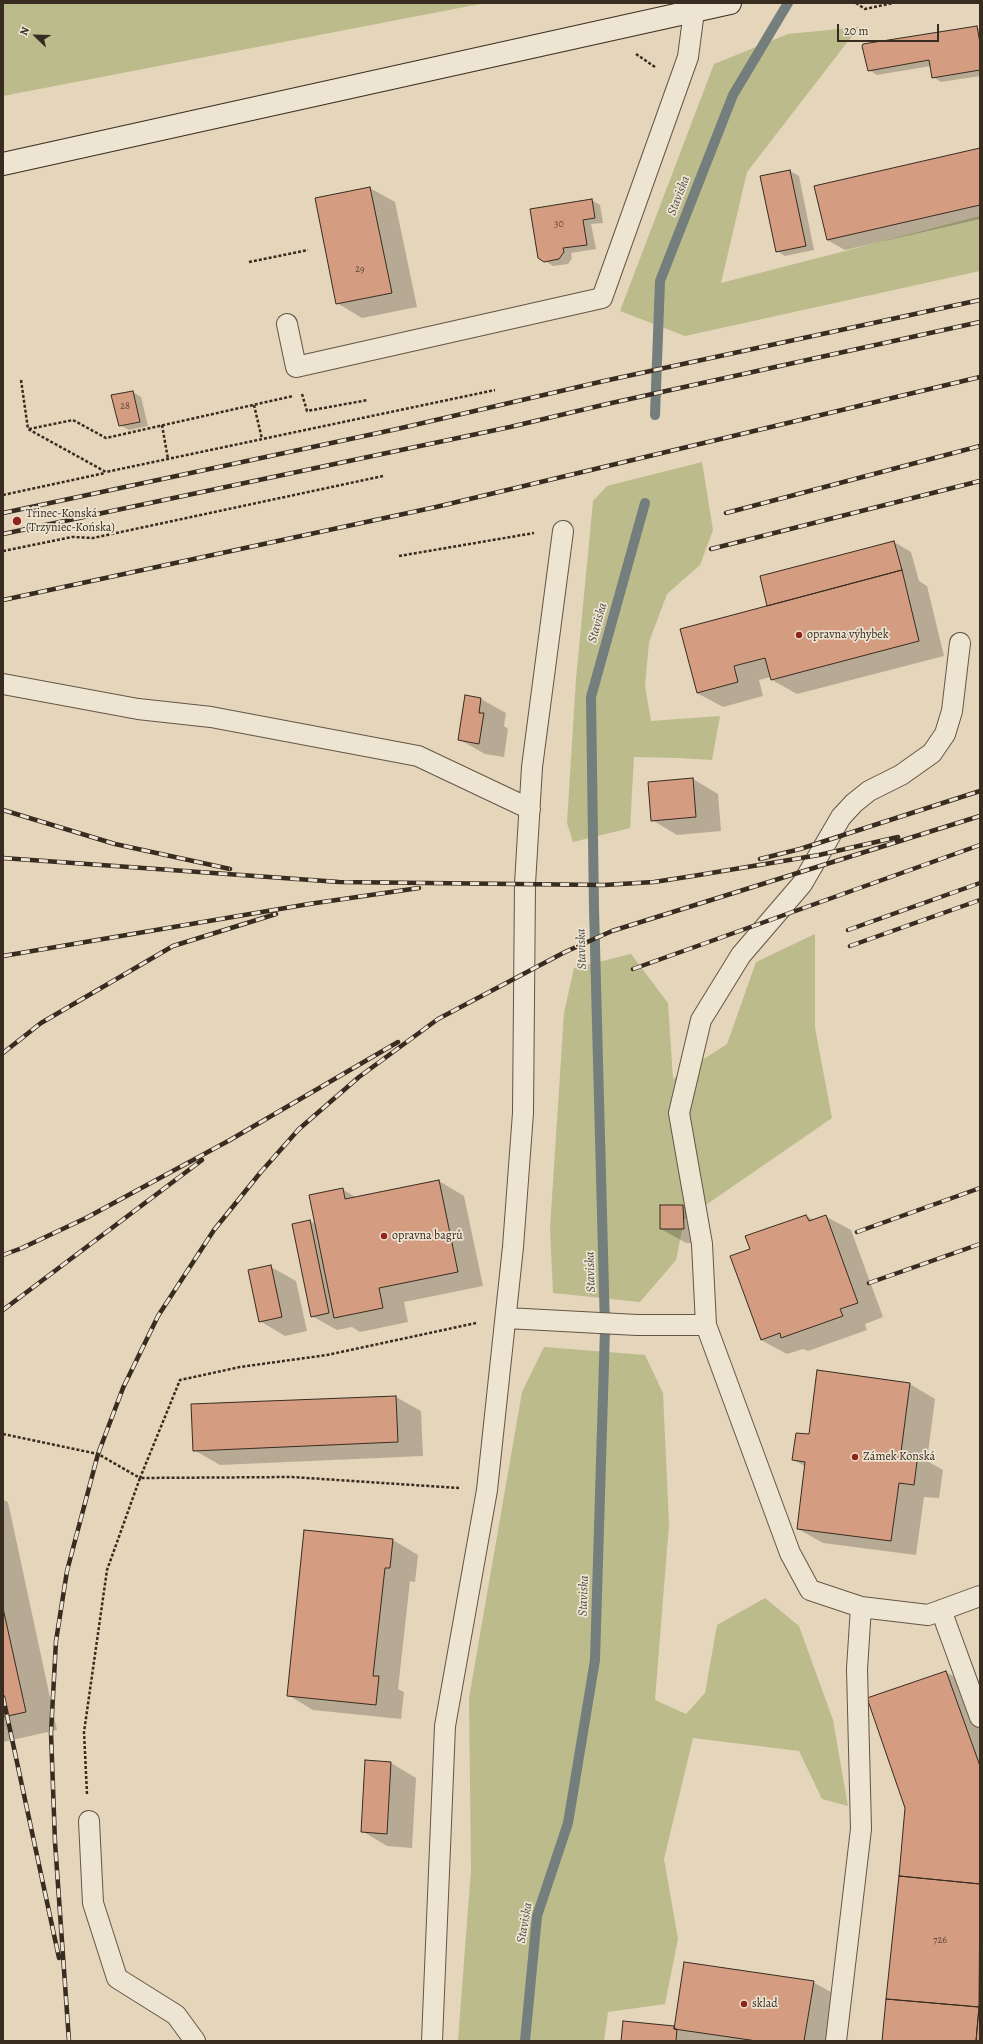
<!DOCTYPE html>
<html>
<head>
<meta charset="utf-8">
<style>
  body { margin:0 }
  #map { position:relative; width:983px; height:2044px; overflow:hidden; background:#e5d5ba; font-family:Alegreya,serif }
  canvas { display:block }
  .frame { position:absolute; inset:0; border:4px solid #382b20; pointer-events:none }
  .north { position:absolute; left:16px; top:16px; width:40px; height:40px; -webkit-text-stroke:3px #eee4d2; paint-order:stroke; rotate:293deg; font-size:11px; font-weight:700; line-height:16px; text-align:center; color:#382b20 }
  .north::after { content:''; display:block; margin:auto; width:14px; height:18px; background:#382b20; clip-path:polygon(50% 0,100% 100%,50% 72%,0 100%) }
  .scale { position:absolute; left:837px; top:24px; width:102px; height:18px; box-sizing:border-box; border:2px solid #382b20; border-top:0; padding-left:5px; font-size:12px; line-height:14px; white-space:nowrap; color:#382b20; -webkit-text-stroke:3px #eee4d2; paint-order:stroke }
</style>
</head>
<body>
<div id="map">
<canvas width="983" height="2044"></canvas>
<div class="frame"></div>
<div class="north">N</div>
<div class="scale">20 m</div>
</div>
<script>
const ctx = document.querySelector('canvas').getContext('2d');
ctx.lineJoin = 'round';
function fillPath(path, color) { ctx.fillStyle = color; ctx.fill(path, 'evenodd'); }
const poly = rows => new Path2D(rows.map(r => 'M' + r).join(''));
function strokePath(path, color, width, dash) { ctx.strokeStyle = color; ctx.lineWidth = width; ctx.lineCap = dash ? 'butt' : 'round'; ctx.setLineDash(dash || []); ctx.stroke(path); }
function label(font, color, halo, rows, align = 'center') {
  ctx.font = font + ' Alegreya,serif'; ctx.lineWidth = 3.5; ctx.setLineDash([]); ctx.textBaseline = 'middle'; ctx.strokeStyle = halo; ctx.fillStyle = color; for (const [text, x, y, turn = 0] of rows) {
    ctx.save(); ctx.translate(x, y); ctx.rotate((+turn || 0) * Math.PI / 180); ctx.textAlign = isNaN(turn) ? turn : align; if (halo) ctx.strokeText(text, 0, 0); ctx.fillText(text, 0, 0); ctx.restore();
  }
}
fillPath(poly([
  [3,3,485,3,3,96],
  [859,27,747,172,721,283,980,216,980,271,685,336,620,311,714,64,788,34],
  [702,462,713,530,700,565,667,594,649,642,645,686,651,721,720,716,712,760,680,758,634,757,630,828,573,842,567,823,576,679,593,501,607,486],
  [815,934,815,1028,832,1118,684,1220,676,1260,640,1302,553,1293,550,1228,564,1013,574,968,631,954,668,1003,673,1079,727,1044,756,962],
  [544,1347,645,1355,663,1393,669,1524,655,1700,686,1714,705,1693,717,1625,765,1598,799,1626,833,1720,848,1806,822,1799,799,1751,693,1738,664,1859,678,1939,665,2004,608,2012,604,2041,458,2041,471,1870,469,1698,522,1392]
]), '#bbbb8b');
fillPath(poly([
  [977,27,980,29,980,76,941,82,933,77,931,66,877,75,869,70],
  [980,149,980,219,845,250,827,240],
  [790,171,799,176,814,250,785,256,777,251,761,176],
  [370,188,395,202,417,307,362,318,337,303],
  [592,200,600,205,603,223,591,224,596,249,571,253,572,258,568,264,553,266,539,257],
  [133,392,141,397,148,426,129,430,120,425],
  [894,542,911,552,919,581,927,586,944,656,797,694,772,680,771,677,759,680,763,696,723,707,697,693],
  [481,699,506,713,504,726,508,729,504,757,485,754,460,740],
  [693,779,718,794,721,831,677,835,652,820],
  [439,1181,464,1196,483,1286,404,1302,408,1322,360,1332,352,1327,337,1330,312,1316,310,1221,317,1225,342,1189,357,1198],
  [661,1206,683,1206,708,1220,708,1243,686,1243,661,1229],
  [806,1216,814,1220,825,1216,851,1230,883,1317,865,1324,867,1330,808,1351,803,1349,787,1354,761,1340,751,1249],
  [271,1267,296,1281,307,1331,285,1336,260,1321],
  [818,1371,910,1384,935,1399,927,1461,943,1470,939,1498,924,1497,916,1555,823,1543,798,1529,806,1467,794,1460,810,1435],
  [396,1397,421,1411,423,1456,220,1465,194,1450],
  [3,1500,8,1502,57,1730,3,1742],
  [393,1540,418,1555,415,1582,410,1581,398,1689,404,1692,401,1719,313,1710,288,1695],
  [946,1672,978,1690,980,1695,980,2041,883,2041,906,1808,869,1699],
  [391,1763,416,1778,412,1848,387,1846,362,1831],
  [813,1982,845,2000,839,2041,622,2041,624,2022,675,2027]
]), '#0003');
strokePath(poly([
  [655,415,660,281,733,95,788,3],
  [525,2041,537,1916,568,1823,595,1660,605,1329,594,908,591,697,645,503]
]), '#737e7d', 10);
const building = poly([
  [977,26,980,43,980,70,932,78,929,60,868,71,862,46,863,44,977,26],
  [980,148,980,205,827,240,814,186,980,148],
  [790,170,806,246,776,252,760,176,790,170],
  [370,187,392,293,336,304,315,198,370,187],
  [592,199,595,218,583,220,587,245,563,248,564,252,559,259,544,262,538,258,530,209,592,199],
  [133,391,140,422,119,426,111,395,133,391],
  [894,541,902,570,767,606,760,576,894,541],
  [902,570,919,641,771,680,765,658,734,666,738,682,697,693,680,629,902,570],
  [465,695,481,698,479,713,484,713,479,744,458,740,465,695],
  [693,778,696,817,651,821,648,782,693,778],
  [439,1180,458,1272,379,1288,383,1308,334,1318,309,1195,343,1188,345,1199,439,1180],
  [660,1205,683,1205,684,1229,660,1229,660,1205],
  [806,1215,809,1221,826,1215,858,1303,840,1309,843,1316,781,1338,780,1333,761,1340,730,1256,750,1249,745,1236,806,1215],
  [310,1220,329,1313,311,1317,292,1224,310,1220],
  [271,1265,282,1317,259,1322,248,1270,271,1265],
  [817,1370,910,1383,901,1452,918,1454,914,1485,899,1483,891,1541,797,1529,805,1462,792,1460,796,1433,809,1434,817,1370],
  [396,1396,398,1442,193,1451,191,1404,396,1396],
  [304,1530,393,1539,390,1568,385,1568,373,1676,379,1676,376,1705,287,1696,304,1530],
  [3,1608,26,1712,3,1717,3,1608],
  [946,1671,980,1766,980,1884,899,1876,905,1808,867,1698,946,1671],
  [365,1760,391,1762,387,1834,361,1832,365,1760],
  [899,1876,980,1884,979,2007,886,1999,899,1876],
  [684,1962,814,1981,804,2041,757,2041,674,2029,684,1962],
  [886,1999,979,2007,976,2041,882,2041,886,1999],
  [980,1999,980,2041,976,2041,979,2007,980,1999],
  [623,2021,674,2026,674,2029,677,2029,676,2041,621,2041,623,2021]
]);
fillPath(building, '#d49c81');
strokePath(building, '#382b20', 1);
const service = poly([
  [287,324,296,367,602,298,688,57,694,11],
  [3,684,138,709,211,717,418,756,530,809],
  [506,1318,637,1325,706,1325,790,1553,810,1590,861,1607,928,1615,980,1596],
  [706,1325,702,1244,679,1113,701,1020,741,955,802,884,841,817,854,803,869,791,901,775,932,753,945,734,952,711,960,643],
  [941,1610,980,1717],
  [89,1821,93,1903,117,1978,176,2015,195,2041],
  [432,2041,445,1726,487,1490,513,1247,523,1113,525,884,532,767,563,531],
  [836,2041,861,1829,857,1669,861,1607]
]);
const secondary = poly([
  [3,164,730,3]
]);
strokePath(service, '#635646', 22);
strokePath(secondary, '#382b20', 24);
strokePath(poly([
  [856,3,865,9,893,3],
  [636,54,655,67],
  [249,262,308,250],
  [21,380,28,429,106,472,495,390],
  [302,394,307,411,368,400],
  [254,405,262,439],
  [162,425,168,459],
  [29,429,73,420,106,438,293,396],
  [3,495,105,473],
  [3,551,72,537,93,538,383,476],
  [399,556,534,533],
  [3,1434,98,1454,140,1478,180,1380,240,1367,327,1355,476,1323],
  [87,1794,84,1732,107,1570,140,1478,292,1477,459,1488]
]), '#382b20', 2.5, [3, 2]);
strokePath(service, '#eee4d2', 20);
strokePath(secondary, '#eee4d2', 22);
const rail = poly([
  [3,513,397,429,604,381,980,300],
  [726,513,980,446],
  [3,534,510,427,607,404,980,322],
  [711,549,980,481],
  [3,600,436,507,980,377],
  [3,810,115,844,230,869],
  [3,858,339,882,604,885,654,882,693,876,819,855,898,837],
  [760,859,800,849,980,791],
  [848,930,980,883],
  [850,946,980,900],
  [3,956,309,904,419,888],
  [633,969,980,845],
  [3,1053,41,1023,173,946,276,914],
  [857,1232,980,1188],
  [3,1255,22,1248,86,1218,230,1140,398,1042],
  [869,1283,980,1244],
  [3,1310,202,1160],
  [3,1697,59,1958],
  [69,2041,55,1842,51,1733,56,1641,67,1571,98,1454,123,1388,158,1316,214,1230,260,1173,299,1129,359,1077,438,1019,565,952,612,931,980,816]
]);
strokePath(rail, '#382b20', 4.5);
strokePath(rail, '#eee4d2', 3, [9]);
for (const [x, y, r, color] of [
  [17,521,5,"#8f2418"],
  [799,635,4,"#8f2418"],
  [384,1236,4,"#8f2418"],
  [855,1457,4,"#8f2418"],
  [744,2004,4,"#8f2418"]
]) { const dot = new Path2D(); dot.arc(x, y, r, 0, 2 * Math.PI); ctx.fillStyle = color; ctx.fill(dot); strokePath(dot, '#eee4d2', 1.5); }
label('10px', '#5f4738', null, [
  ["30",559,225],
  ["29",360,270],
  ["28",125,407],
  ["726",940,1941]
]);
label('12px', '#382b20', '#eee4d2', [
  ["Třinec-Konská",26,514],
  ["(Trzyniec-Końska)",26,528],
  ["opravna výhybek",807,635],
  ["opravna bagrů",392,1236],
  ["Zámek Konská",863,1457],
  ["sklad",752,2004]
], 'left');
label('italic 13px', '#514e47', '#eee4d2', [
  ["Staviska",679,196,-69],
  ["Staviska",598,623,-74],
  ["Staviska",582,949,-92],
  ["Staviska",591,1272,-92],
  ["Staviska",584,1596,-88],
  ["Staviska",525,1923,-80]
]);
</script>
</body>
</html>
